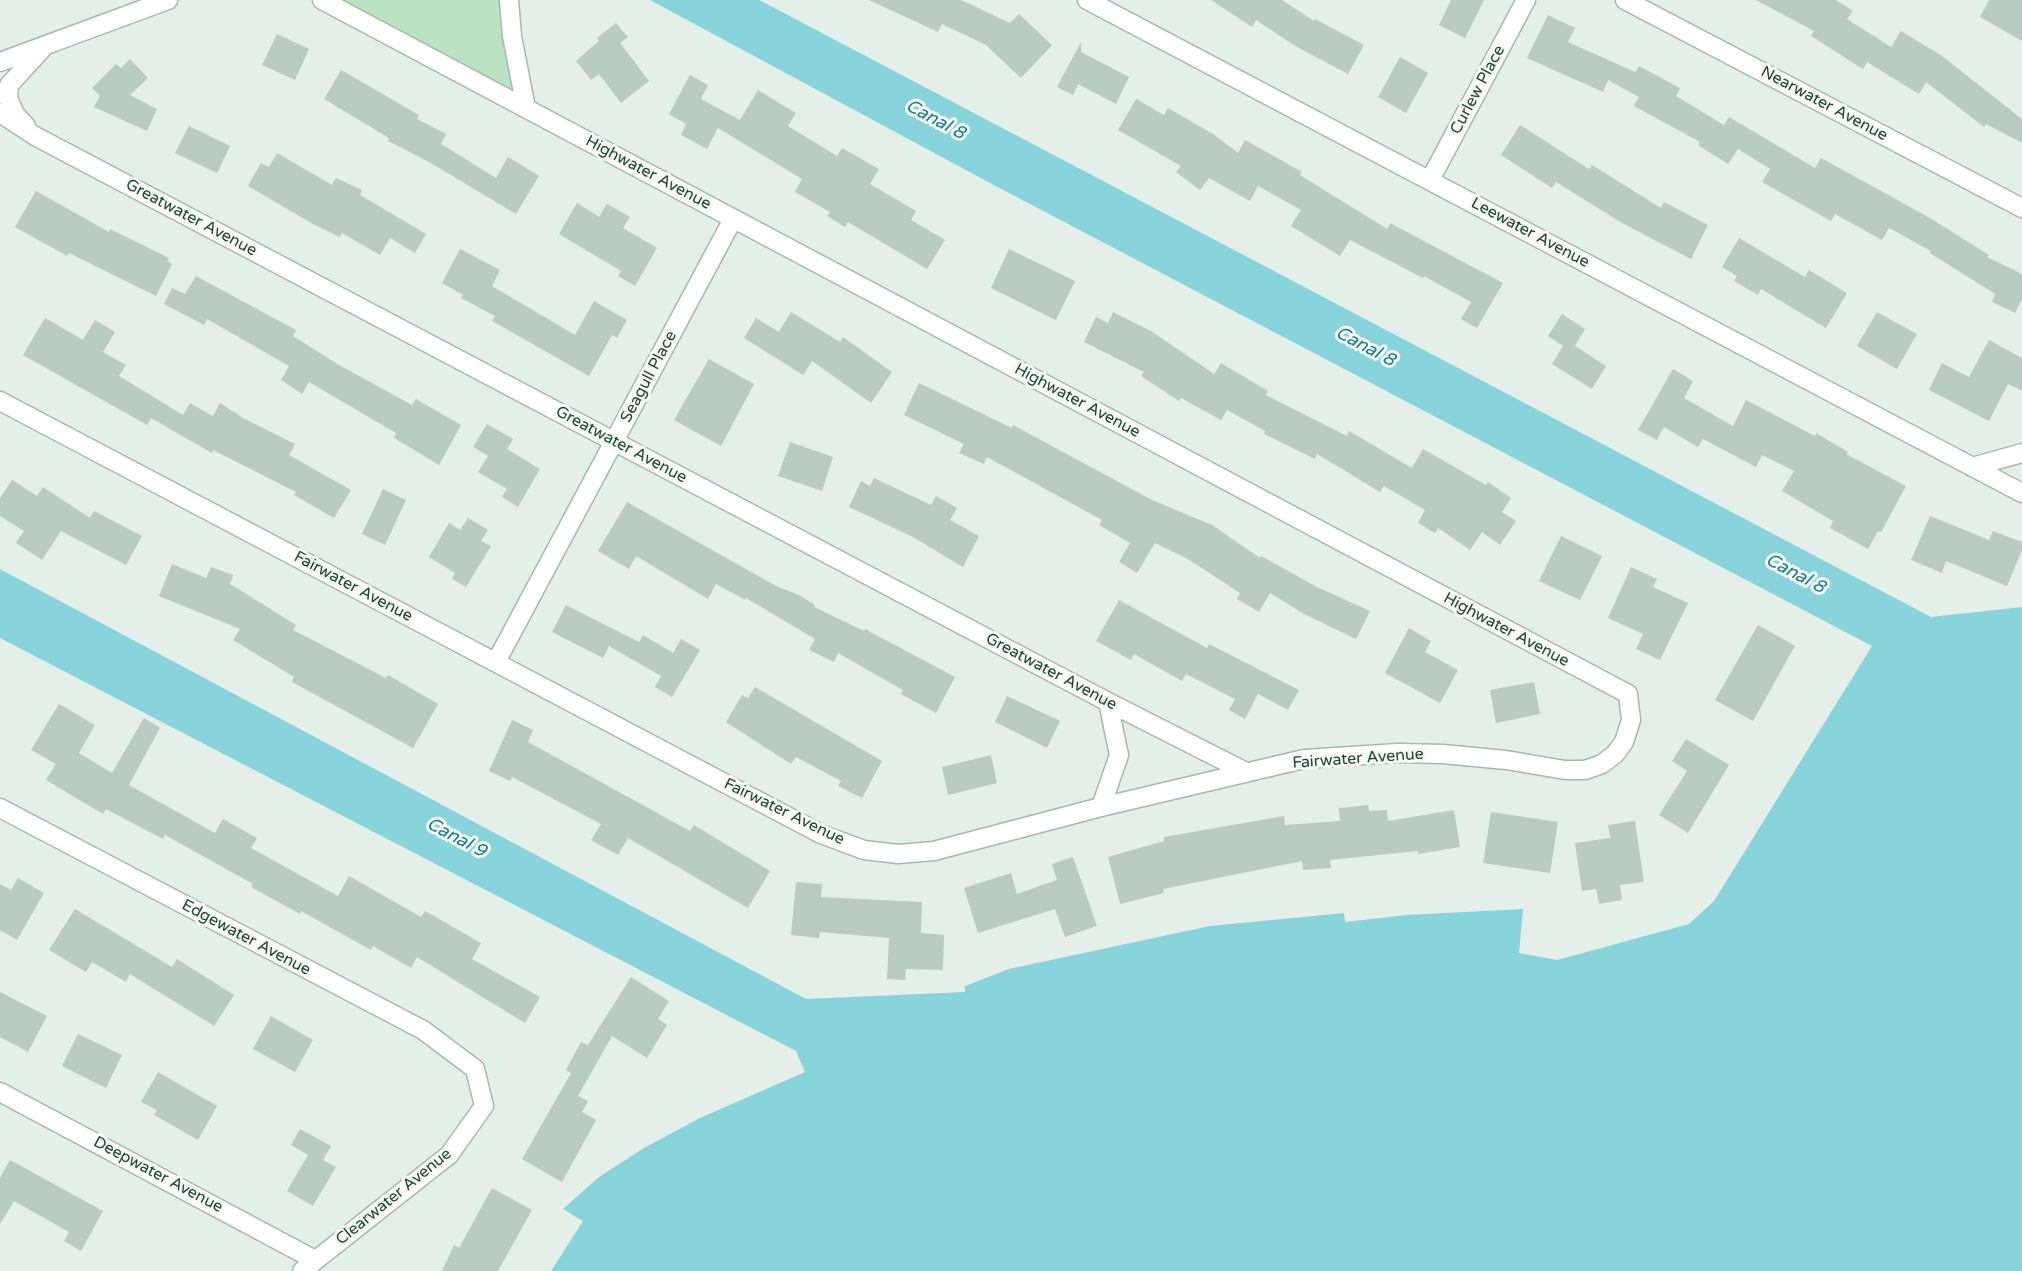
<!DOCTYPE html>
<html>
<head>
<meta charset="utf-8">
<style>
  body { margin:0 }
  canvas { display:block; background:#e4efe9 }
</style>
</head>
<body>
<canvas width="2022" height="1271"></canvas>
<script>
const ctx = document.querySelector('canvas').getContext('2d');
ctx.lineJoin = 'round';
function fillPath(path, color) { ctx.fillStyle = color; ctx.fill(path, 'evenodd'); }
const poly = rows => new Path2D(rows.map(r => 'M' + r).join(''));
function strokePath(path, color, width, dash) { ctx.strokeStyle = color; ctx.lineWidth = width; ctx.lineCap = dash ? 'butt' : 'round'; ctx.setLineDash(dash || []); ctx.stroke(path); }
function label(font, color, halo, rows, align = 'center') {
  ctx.font = font + ' "Varela Round",sans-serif'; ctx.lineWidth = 6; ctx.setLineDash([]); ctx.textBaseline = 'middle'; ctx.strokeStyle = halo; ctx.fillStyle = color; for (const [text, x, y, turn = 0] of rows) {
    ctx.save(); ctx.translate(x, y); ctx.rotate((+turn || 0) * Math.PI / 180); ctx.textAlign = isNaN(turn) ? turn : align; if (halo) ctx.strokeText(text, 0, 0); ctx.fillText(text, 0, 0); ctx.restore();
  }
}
fillPath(poly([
  [330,0,507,0,521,102]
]), '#bbe2c2');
fillPath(poly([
  [650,0,759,0,765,3,1931,617,2022,607,2022,1271,551,1271,583,1221,563,1209,599,1177,644,1148,700,1118,805,1072,796,1051,0,638,0,569,806,999,965,992,965,986,1009,969,1210,926,1344,913,1345,922,1407,915,1523,909,1519,953,1557,960,1689,924,1714,901,1872,646,990,183]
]), '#87d5da');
fillPath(poly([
  [869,0,961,0,1010,23,1019,14,1052,45,1021,78,986,45,942,24,938,32],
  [1211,0,1282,0,1314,21,1315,19,1364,45,1348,74,1297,47,1256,20,1252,27],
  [1451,0,1484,0,1465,38,1439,25],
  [1756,0,1836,0,1853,11,1847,19,1891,47,1901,31,1942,56,2022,119,2022,143,1986,124,1984,127,1926,82,1919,94,1867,62,1863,69,1811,36,1814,31],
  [1989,0,2022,0,2022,41,1980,17],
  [1548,15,1575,28,1568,42,1635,72,1639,66,1680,88,1676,96,1724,125,1729,117,1815,168,1821,158,1930,218,1989,255,1987,257,2022,274,2022,299,2015,313,1992,302,1995,294,1930,253,1931,251,1889,228,1882,240,1835,214,1831,221,1762,182,1770,169,1738,149,1728,164,1698,145,1700,142,1634,106,1639,97,1608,80,1603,92,1527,58],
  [616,23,628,37,620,43,649,81,621,103,599,74,591,80,576,61,599,41,597,38],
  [277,34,309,49,295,80,262,65],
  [1081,42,1081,52,1129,77,1116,104,1078,84,1073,95,1057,87],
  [1400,57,1428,73,1406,113,1378,97],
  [130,59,148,78,130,95,157,109,147,131,94,107,100,96,92,88,116,64,121,68],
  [341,70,419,115,417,119,446,134,441,144,496,178,508,157,539,176,516,214,431,163,388,141,389,138,324,99],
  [690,75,708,85,701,99,740,120,758,90,796,113,788,126,837,156,842,148,879,169,870,184,916,211,911,220,945,240,927,269,848,222,845,227,827,216,830,212,795,192,802,179,718,128,707,149,681,135,686,124,669,114],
  [1136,99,1164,115,1168,108,1213,134,1238,153,1245,140,1302,172,1300,175,1387,229,1390,223,1503,283,1477,328,1461,319,1471,302,1424,276,1423,278,1350,240,1340,256,1291,226,1301,210,1258,186,1250,201,1209,178,1200,190,1176,172,1181,166,1118,130],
  [1520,125,1589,169,1592,165,1661,208,1664,202,1708,225,1691,259,1622,223,1556,182,1552,188,1501,155],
  [189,126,230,146,217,173,175,153],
  [277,153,332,185,336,178,362,190,360,195,426,234,415,253,390,238,380,255,342,233,340,237,313,224,248,186,261,163,269,167],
  [36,191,109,232,110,229,169,258,167,261,172,264,156,296,69,253,67,256,15,227],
  [577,203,599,217,607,204,630,217,623,228,657,248,635,286,618,276,621,271,559,234],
  [1739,238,1805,277,1809,270,1847,293,1826,328,1761,289,1758,295,1734,281,1737,276,1722,267],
  [460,249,500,270,492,286,575,335,594,301,627,320,617,338,612,335,589,376,492,321,495,316,461,298,463,295,442,283],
  [1009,249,1075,281,1056,320,991,288],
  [196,276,296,330,293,336,339,365,412,405,416,399,461,425,439,465,394,438,396,433,309,382,302,394,281,380,289,366,207,319,204,325,164,304,172,288,185,294],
  [791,312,840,342,843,337,892,372,871,403,812,361,803,375,744,338,756,318,779,332],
  [1113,312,1151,331,1214,374,1221,363,1268,391,1266,395,1347,436,1349,431,1412,468,1423,449,1486,485,1488,482,1511,498,1502,512,1516,521,1500,545,1482,532,1470,550,1438,528,1435,533,1418,523,1425,510,1384,486,1380,492,1317,454,1315,459,1264,434,1265,431,1227,410,1221,420,1181,398,1179,401,1141,376,1144,372,1084,342,1096,317,1108,323],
  [1877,312,1917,334,1897,369,1857,346],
  [1562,314,1585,329,1575,346,1606,366,1592,389,1552,364,1563,346,1548,336],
  [45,318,83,340,95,320,115,332,103,352,126,365,119,376,183,415,190,403,213,416,220,403,243,418,295,444,289,455,351,490,334,518,294,495,296,492,213,450,212,453,151,418,147,425,23,355],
  [1989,340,2022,358,2022,391,2008,384,1989,421,1929,390,1942,363,1969,377],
  [709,359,754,384,721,446,674,420],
  [1673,369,1693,381,1684,398,1733,426,1746,400,1815,436,1816,433,1848,452,1846,454,1906,486,1881,532,1878,531,1868,549,1830,528,1833,521,1782,491,1794,471,1762,455,1756,467,1703,439,1698,447,1664,427,1657,440,1638,430],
  [919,383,1012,428,1013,425,1152,500,1212,525,1260,558,1261,556,1317,587,1370,611,1356,639,1304,614,1270,593,1259,612,1237,599,1240,593,1188,559,1155,543,1137,573,1119,562,1130,543,1099,525,1102,520,987,457,984,464,959,453,964,444,904,415],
  [487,424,513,439,507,449,540,469,518,507,502,497,507,489,478,472,488,456,473,447],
  [790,442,833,457,822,491,778,476],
  [874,478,931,505,936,496,957,508,950,520,979,536,963,567,913,537,849,507,861,481,870,486],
  [12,480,37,496,43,487,90,518,94,511,142,536,126,565,61,531,42,560,16,543,24,531,0,516,0,498],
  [383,489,406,500,385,545,362,534],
  [627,502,776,586,801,596,815,605,814,607,864,631,865,629,955,677,936,713,901,694,903,690,838,653,834,662,809,650,815,639,746,598,745,600,716,584,708,599,636,556,629,569,598,551],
  [1930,516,1989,540,1993,531,2022,542,2022,550,2007,586,1946,561,1942,573,1911,560],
  [468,518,488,530,481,541,491,546,466,587,452,579,455,573,429,557,449,523,460,530],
  [1561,536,1602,556,1580,600,1539,581],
  [172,564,206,578,211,567,233,575,230,584,296,625,293,630,386,678,388,675,438,704,413,748,292,682,294,677,233,640,240,629,159,596],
  [1631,567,1657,579,1653,587,1688,603,1660,660,1636,649,1643,634,1608,618],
  [1119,600,1207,648,1209,644,1299,690,1288,710,1258,694,1245,719,1229,710,1235,699,1186,674,1182,681,1134,654,1131,660,1096,641],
  [566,605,639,642,643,635,673,653,681,639,700,650,672,697,655,687,661,676,609,646,603,658,552,632],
  [1758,625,1795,646,1753,721,1715,700],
  [1409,628,1431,641,1425,652,1458,670,1440,703,1385,673],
  [1534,682,1540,714,1496,723,1490,690],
  [755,687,882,761,862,798,838,786,841,781,796,757,791,764,726,722,742,695,748,698],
  [1007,696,1060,721,1047,748,995,722],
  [59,704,95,725,79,753,112,773,144,718,160,728,129,785,215,833,223,819,257,838,251,848,338,896,349,876,421,917,425,911,481,943,472,959,540,997,525,1023,417,957,411,968,373,946,371,950,301,911,300,914,251,887,253,884,165,835,163,839,106,809,103,814,46,780,56,764,31,750],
  [512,720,533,730,528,742,690,831,694,825,770,871,748,908,628,838,618,855,591,840,601,824,512,777,510,781,489,771],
  [1686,739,1729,765,1688,833,1659,815,1687,771,1672,761],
  [991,755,997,783,948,795,942,767],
  [1368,805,1369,811,1387,810,1388,821,1454,810,1460,847,1418,854,1418,851,1330,860,1331,868,1303,870,1302,861,1163,889,1164,893,1120,904,1108,857,1164,841,1164,837,1284,816,1285,825,1340,821,1339,808],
  [1491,812,1558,822,1550,873,1483,863],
  [1635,821,1644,882,1620,885,1622,900,1599,904,1596,889,1582,891,1575,843,1610,838,1608,825],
  [1073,857,1097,926,1065,937,1055,909,978,933,964,888,1011,873,1017,894,1057,880,1052,864],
  [18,878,44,893,17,940,0,930,0,884,11,890],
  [796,882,822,884,821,897,922,902,921,933,944,935,943,970,906,969,905,980,887,979,889,938,820,932,819,938,791,935],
  [75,909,172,967,177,959,234,995,214,1026,130,974,126,982,92,962,86,972,49,950],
  [631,977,669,1001,658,1019,667,1025,647,1058,612,1036,578,1096,588,1101,582,1112,596,1120,562,1182,522,1159,571,1073,566,1070,581,1042,588,1045],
  [0,992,47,1016,28,1052,0,1037],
  [271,1016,313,1040,295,1072,253,1049],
  [78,1034,122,1055,106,1088,62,1066],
  [158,1072,217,1106,198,1140,154,1115,157,1110,141,1102],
  [300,1129,331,1146,323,1160,336,1167,313,1206,287,1191,308,1155,291,1145],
  [10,1160,103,1211,81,1251,64,1241,69,1232,14,1201,0,1224,0,1178],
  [492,1188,532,1210,498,1271,442,1271,454,1245,459,1248]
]), '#b9cbc2');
const street = poly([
  [509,0,512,36,526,108],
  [1087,0,2022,493],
  [1625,0,2022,208],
  [0,62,168,0],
  [0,113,35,136,1108,702,1246,772],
  [26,126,15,114,8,98,9,85,42,49],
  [1430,180,1526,0],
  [0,401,821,834,864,850,898,854,934,851,1101,807,1304,759,1398,753,1443,754,1506,760,1565,770,1585,770,1602,764,1615,754,1624,742,1631,720,1628,694,322,0],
  [1972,467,2022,453],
  [496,662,733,219],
  [1101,807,1119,755,1108,702],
  [0,808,423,1030,475,1069,484,1106,449,1155,302,1271],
  [0,1092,315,1260]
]);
strokePath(street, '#a6b8b0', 21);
strokePath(street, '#fff', 18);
label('16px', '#214437', '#f6fbf8', [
  ["Curlew Place",1478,90,-62],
  ["Nearwater Avenue",1824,104,28],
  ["Highwater Avenue",648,173,28],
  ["Greatwater Avenue",191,218,28],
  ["Leewater Avenue",1530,233,28],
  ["Seagull Place",649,377,-62],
  ["Highwater Avenue",1077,401,28],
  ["Greatwater Avenue",621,445,28],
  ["Fairwater Avenue",353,587,28],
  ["Highwater Avenue",1506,630,28],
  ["Greatwater Avenue",1051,672,28],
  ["Fairwater Avenue",1358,759,-4],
  ["Fairwater Avenue",784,812,26],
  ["Edgewater Avenue",246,938,28],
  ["Deepwater Avenue",158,1175,28],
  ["Clearwater Avenue",394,1197,-39]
]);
label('italic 18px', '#137f87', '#f6fbf8', [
  ["Canal 8",935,120,28],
  ["Canal 8",1365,347,28],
  ["Canal 8",1795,574,28],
  ["Canal 9",456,838,28]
]);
</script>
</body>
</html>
